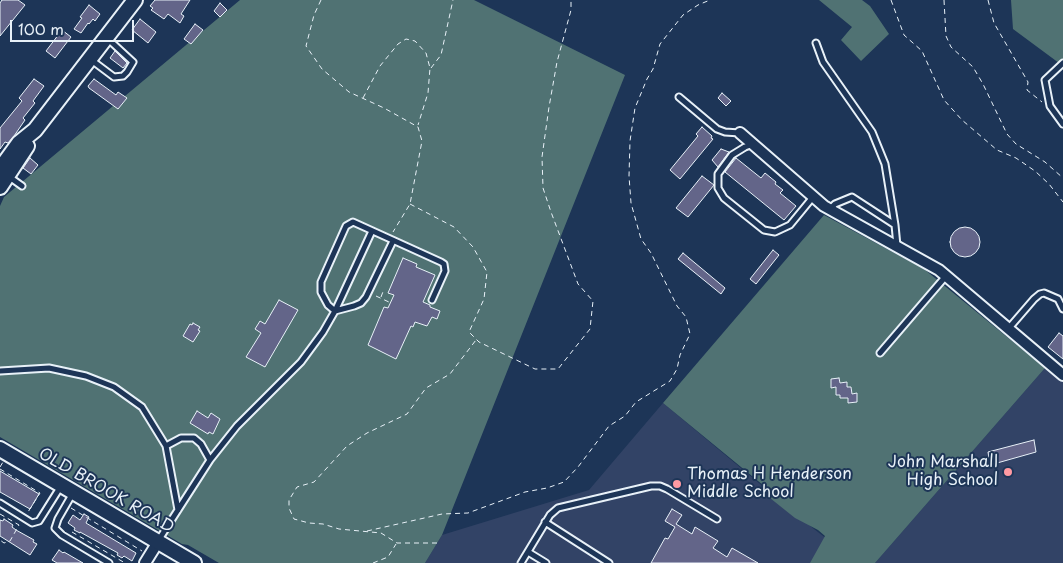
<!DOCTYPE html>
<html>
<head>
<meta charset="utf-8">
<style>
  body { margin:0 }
  #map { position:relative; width:1063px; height:563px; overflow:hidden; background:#1d3557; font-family:"Playpen Sans",sans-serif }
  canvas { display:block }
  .scale { position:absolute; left:10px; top:20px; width:124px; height:22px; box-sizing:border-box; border:2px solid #e8f1f8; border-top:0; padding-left:6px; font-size:15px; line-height:18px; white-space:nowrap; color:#e8f1f8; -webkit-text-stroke:4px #1d3557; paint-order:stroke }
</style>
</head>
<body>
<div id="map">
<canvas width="1063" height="563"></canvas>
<div class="scale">100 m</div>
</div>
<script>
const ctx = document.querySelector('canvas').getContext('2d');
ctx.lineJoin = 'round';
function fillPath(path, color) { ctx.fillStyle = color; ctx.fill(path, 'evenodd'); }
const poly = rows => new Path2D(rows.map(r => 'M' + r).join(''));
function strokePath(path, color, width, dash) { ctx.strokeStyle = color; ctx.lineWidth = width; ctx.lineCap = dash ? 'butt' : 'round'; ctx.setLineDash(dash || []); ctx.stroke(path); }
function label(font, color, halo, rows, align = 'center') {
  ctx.font = font + ' "Playpen Sans",sans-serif'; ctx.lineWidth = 4; ctx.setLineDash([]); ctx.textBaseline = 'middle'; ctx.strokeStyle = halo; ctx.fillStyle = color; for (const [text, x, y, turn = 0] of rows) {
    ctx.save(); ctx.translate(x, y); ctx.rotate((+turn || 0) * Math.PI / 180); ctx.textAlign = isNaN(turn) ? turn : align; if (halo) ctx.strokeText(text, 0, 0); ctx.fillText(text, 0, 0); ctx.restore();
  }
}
fillPath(poly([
  [1045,368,1063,382,1063,563,875,563],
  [663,403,814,529,858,563,425,563,442,535,589,490]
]), '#324366');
fillPath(poly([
  [240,0,474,0,625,75,442,535,425,563,219,563,188,545,182,544,0,437,0,206,4,197],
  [819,0,862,0,870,6,889,34,861,61,841,40,852,27],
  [1011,0,1063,0,1063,66,1013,29],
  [824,215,924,269,1045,368,875,563,810,563,825,536,818,530,795,518,765,494,769,490,663,403]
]), '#507273');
const building = poly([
  [2,0,18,0,25,5,0,36,0,3,2,0],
  [155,0,190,0,181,14,184,16,180,23,168,14,164,19,151,10,153,8,150,6,155,0],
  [220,3,227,10,220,17,214,11,220,3],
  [89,5,100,14,95,21,93,19,89,24,88,23,81,33,74,29,82,18,80,17,89,5],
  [140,19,156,32,148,43,132,30,140,19],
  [195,24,203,30,191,44,184,39,195,24],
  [62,30,71,37,55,58,46,51,62,30],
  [115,51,127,63,123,68,110,58,115,51],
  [34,79,44,86,33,101,35,103,23,118,25,120,14,136,8,143,5,142,0,149,0,128,22,101,19,98,34,79],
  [94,79,116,95,118,92,127,98,118,109,89,88,88,86,94,79],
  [722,93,731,101,726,106,718,98,722,93],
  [702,127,712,136,711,138,713,139,680,179,670,170,698,136,696,134,702,127],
  [721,149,729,152,718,167,712,160,721,149],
  [30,158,38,165,31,174,23,168,30,158],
  [736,158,761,178,765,173,776,182,775,184,783,190,780,193,796,206,784,220,725,172,736,158],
  [702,176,714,185,688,217,676,208,702,176],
  '950 242a15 15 0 1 1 30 0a15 15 0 1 1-30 0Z',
  [773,250,779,255,756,284,750,279,773,250],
  [683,253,725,288,721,294,678,259,683,253],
  [403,258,417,264,416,267,435,275,423,302,430,305,430,307,440,311,437,319,432,317,427,326,415,322,413,327,411,326,396,359,368,345,384,307,388,308,394,295,388,293,403,258],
  [279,300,298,310,265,367,246,357,261,333,255,329,260,321,265,324,279,300],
  [193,323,200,327,198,330,200,331,193,342,183,336,190,324,192,325,193,323],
  [1059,333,1063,336,1063,359,1048,347,1059,333],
  [839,378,840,383,847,382,847,387,851,387,852,394,857,393,857,402,848,403,848,398,840,398,840,395,836,395,836,387,831,388,831,379,839,378],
  [197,411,208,418,211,413,220,419,213,434,209,432,208,434,190,423,197,411],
  [1034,440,1036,452,990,465,988,452,1034,440],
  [0,471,39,494,30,509,0,492,0,471],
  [672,509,682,515,676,524,692,534,695,527,718,541,713,548,727,557,732,548,758,563,651,563,665,538,668,539,675,527,665,521,672,509],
  [84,514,89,517,86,523,136,553,132,561,124,556,122,558,117,555,118,553,80,532,80,533,74,530,75,528,68,523,73,515,80,520,84,514],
  [4,519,13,525,12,527,16,530,34,540,33,542,37,544,30,555,0,536,0,520,3,521,4,519],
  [59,550,63,553,64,552,83,563,57,563,52,560,59,550]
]);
fillPath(building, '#636589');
strokePath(building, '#e8f1f8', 1);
const lane = poly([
  [816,43,823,62,872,132,885,164,895,225],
  [90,59,114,77,123,76,127,72,133,62,108,39],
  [1063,63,1045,80,1050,106,1063,124],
  [679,97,717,129,725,132,740,133],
  [753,144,745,147,732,155,718,174,718,188,724,198,764,230,775,232,790,225,813,197],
  [8,176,22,186],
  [830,209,835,204,852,197,895,225,897,246],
  [372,231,335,311,328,305,321,292,321,282,346,226,353,222,441,262,444,264,445,271,432,300],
  [1009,328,1034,299,1040,294,1044,293,1058,299,1063,309],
  [880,353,946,276],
  [0,371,49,368,86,376,114,387,142,407,166,446,178,510],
  [166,446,181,438,194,438,201,444,210,460],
  [73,493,58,519,55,528,62,535,109,563],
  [0,503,32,523,39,521,61,486],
  [545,522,609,563],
  [158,541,210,460,237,426,301,362,323,332,335,311,354,306,361,303,366,297,393,241],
  [528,552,546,563],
  [521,563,550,515,558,508,651,486,660,486,667,489,717,519]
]);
const street = poly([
  [740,133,824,206,939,270,1063,375],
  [145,563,158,542]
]);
const secondary = poly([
  [0,169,19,143,35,130,135,0],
  [0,187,27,146],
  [0,449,194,563]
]);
strokePath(lane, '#e8f1f8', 9);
strokePath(street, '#e8f1f8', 14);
strokePath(secondary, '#e8f1f8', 18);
strokePath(poly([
  [321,0,314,15,306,46,322,69,349,92,384,108,418,127,422,141,410,204,393,232],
  [891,0,904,35,922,51,944,100,962,120,997,150,1016,158,1035,171,1049,184,1063,202],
  [944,0,946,36,951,47,973,67,983,84,1007,134,1016,144,1045,162,1063,178],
  [988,0,994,23,1028,82,1027,90,1042,102],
  [431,68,441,55,453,0],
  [363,98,380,66,398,44,406,39,415,41,426,53,430,68,428,93,418,125],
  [410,204,454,227,473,247,487,272,484,299,469,332,479,342,535,369,558,369,590,329,593,301,578,284,551,212,543,188,542,157,549,107,557,62,571,10,571,0],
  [376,296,391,303],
  [381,297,384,289],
  [0,467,3,462],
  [0,469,40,493,28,512],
  [71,508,142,551],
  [0,514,19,525,10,541,4,543,0,540],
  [367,531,442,514,468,513,525,492,547,488,564,482,578,467,609,426,625,416,636,402,670,381,677,369,680,355,690,334,686,317,677,306,651,253,641,239,631,203,629,176,630,141,635,108,647,79,653,69,660,44,683,15,698,5,710,0],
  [72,532,125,563],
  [437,543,397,543,381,533,339,529,323,524,309,523,294,519,289,508,289,500,297,487,314,482,347,446,367,433,407,414,426,388,450,374,476,340],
  [373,563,388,557,396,544]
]), '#e8f1f8', 1, [5, 4]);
strokePath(lane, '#1d3557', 5);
strokePath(street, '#1d3557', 10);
strokePath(secondary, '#1d3557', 14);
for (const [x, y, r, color] of [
  [1008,472,5,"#ff9aa2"],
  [677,484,5,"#ff9aa2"]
]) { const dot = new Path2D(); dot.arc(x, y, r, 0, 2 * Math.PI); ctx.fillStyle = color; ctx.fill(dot); strokePath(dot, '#1d3557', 2); }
label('16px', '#e8f1f8', '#1d3557', [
  ["John Marshall",998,463],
  ["High School",998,481],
  ["Thomas H Henderson",687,475,"left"],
  ["Middle School",687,493,"left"]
], 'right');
label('16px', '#e8f1f8', '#1d3557', [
  ["OLD BROOK ROAD",106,491,30]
]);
</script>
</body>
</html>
